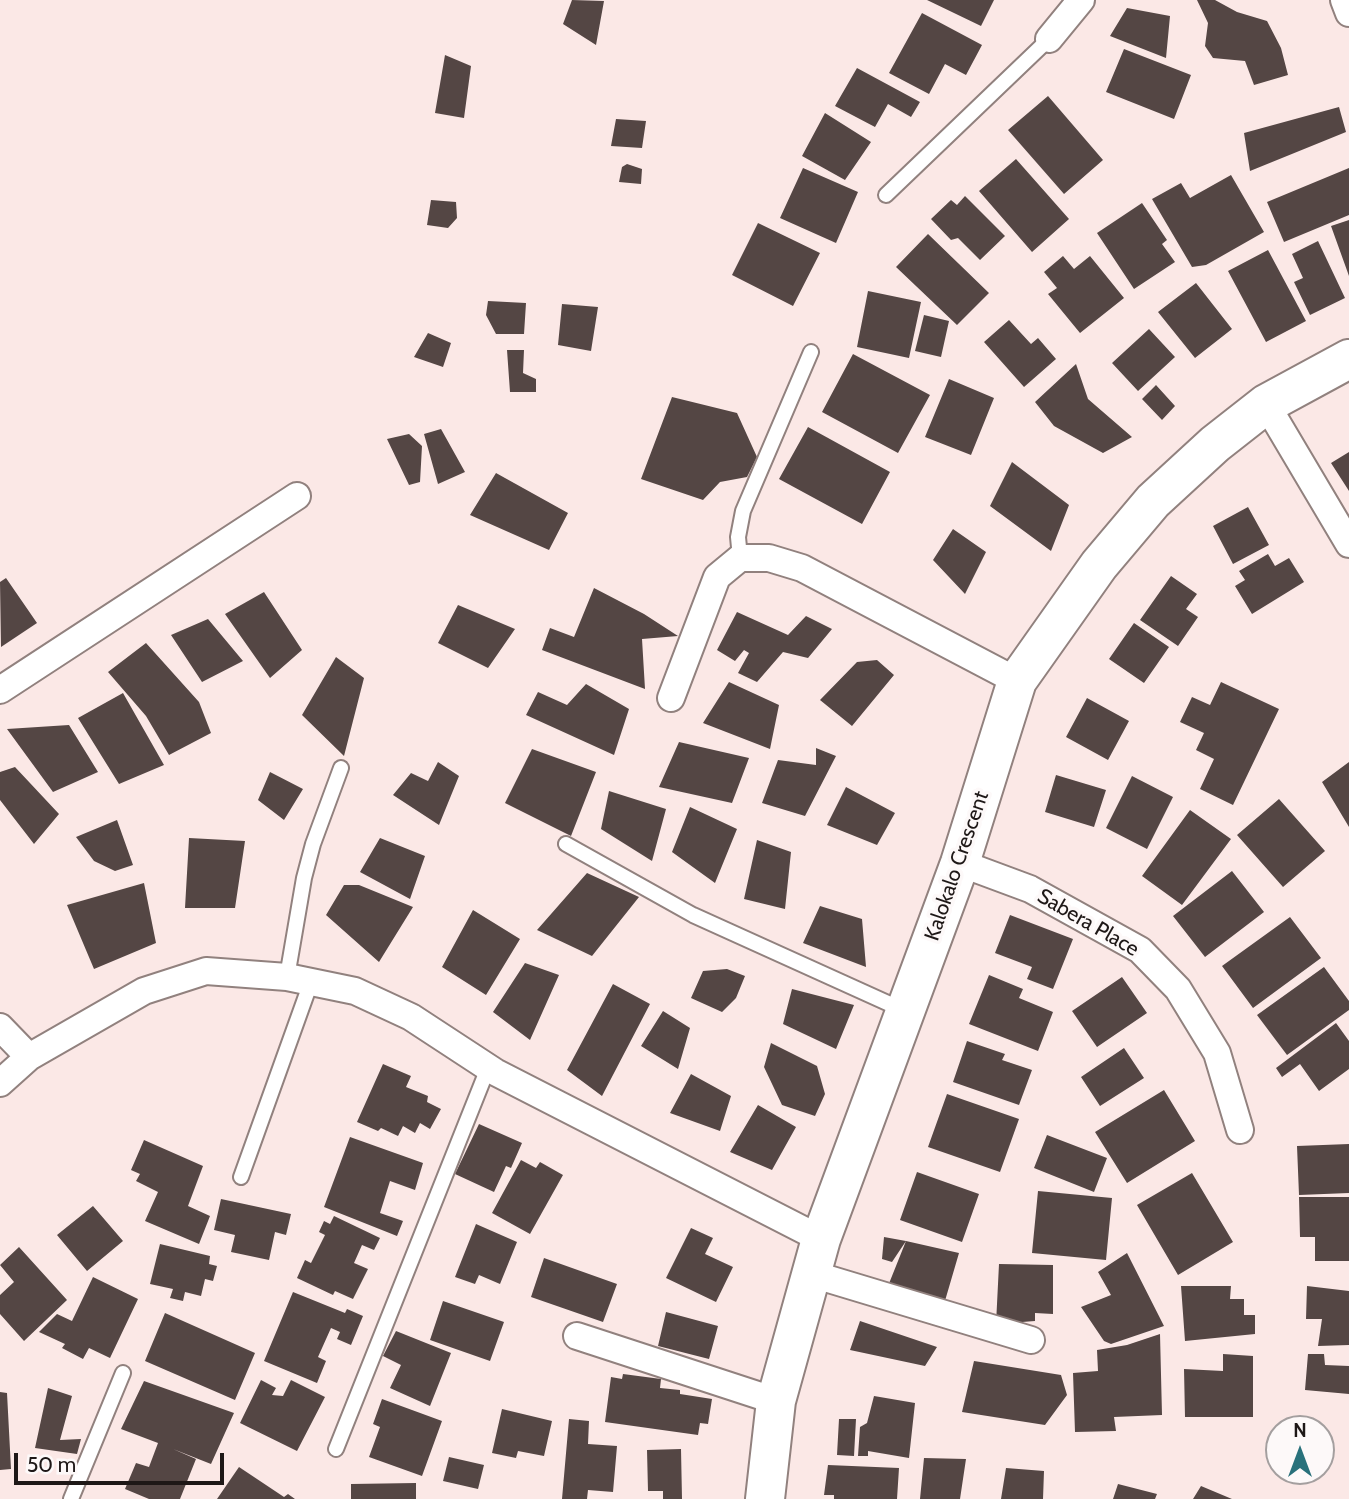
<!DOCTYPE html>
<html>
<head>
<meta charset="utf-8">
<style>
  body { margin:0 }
  #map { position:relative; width:1349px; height:1499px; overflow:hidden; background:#fbe8e6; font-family:Cabin,sans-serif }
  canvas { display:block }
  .north { position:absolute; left:1265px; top:1415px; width:70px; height:70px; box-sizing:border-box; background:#fdf9f9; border:2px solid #a49f9f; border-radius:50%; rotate:0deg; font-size:19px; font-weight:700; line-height:28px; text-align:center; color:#1e1817 }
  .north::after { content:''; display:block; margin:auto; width:24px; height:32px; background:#29717b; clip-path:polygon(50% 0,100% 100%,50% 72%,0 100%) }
  .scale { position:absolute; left:14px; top:1453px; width:210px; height:32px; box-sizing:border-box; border:4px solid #1e1817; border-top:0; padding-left:9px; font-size:21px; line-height:24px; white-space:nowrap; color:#1e1817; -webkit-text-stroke:5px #fdf9f9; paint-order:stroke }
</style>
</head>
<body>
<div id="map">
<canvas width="1349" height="1499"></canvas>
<div class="north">N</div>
<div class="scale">50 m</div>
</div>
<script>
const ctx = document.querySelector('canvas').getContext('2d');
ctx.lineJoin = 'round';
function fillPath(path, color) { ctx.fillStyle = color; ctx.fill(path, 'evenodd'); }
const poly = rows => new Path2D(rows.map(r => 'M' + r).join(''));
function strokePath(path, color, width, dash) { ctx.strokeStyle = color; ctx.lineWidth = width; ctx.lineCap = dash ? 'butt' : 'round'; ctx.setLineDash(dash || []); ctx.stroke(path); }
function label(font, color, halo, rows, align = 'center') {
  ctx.font = font + ' Cabin,sans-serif'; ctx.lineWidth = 7; ctx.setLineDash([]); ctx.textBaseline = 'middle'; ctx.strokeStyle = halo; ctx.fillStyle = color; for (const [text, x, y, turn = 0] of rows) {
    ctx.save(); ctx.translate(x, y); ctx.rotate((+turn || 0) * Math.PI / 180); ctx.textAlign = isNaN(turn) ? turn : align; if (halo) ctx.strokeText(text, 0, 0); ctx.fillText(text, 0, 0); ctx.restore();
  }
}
fillPath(poly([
  [572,0,604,1,596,45,563,24],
  [927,0,994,0,981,26],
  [1197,0,1215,0,1237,12,1267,21,1281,48,1288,75,1254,85,1245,61,1213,58,1205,46,1208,23],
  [1127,8,1170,16,1166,58,1110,36],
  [922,13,982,45,966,75,945,64,929,94,889,73],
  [1124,49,1191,75,1174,119,1106,92],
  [445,55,471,66,464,118,435,113],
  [857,68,920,102,911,117,888,104,875,127,835,106],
  [1048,96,1103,160,1064,194,1008,130],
  [1339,107,1346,132,1250,171,1244,133],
  [825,113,871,142,845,180,802,156],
  [616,119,646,121,642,148,611,146],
  [1016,159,1069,219,1032,252,979,191],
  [627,164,642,169,641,184,619,182,622,167],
  [803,168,858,192,836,243,780,218],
  [1349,168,1349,215,1284,242,1267,202],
  [1231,175,1264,232,1206,265,1192,267,1152,199,1181,183,1190,198],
  [965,196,1005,236,980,260,958,238,951,240,931,219,951,200,957,205],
  [431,200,456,202,457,218,448,228,427,225],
  [1142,203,1167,240,1162,244,1175,262,1134,289,1097,233],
  [1349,220,1349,276,1331,226],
  [758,223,820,253,793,306,732,275],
  [928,234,989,293,957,325,896,267],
  [1318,241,1345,298,1310,315,1294,282,1303,278,1292,254],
  [1268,250,1306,321,1266,342,1228,271],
  [1063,256,1074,269,1090,256,1124,298,1080,333,1048,294,1057,288,1044,272],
  [1196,283,1232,329,1195,358,1158,312],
  [868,291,921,302,909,358,857,347],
  [488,301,526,303,524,334,496,334,486,315],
  [562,304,598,307,591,351,558,345],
  [924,315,949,321,941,357,915,351],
  [1009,320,1031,344,1038,338,1056,359,1024,387,984,342],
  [1149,329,1175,357,1138,391,1112,363],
  [428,333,451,343,443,367,414,357],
  [507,350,524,350,523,373,536,379,536,392,510,392],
  [853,354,930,395,898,453,822,412],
  [1076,364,1088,399,1132,437,1103,453,1054,426,1035,402],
  [949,379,994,398,971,455,925,437],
  [1156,385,1175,406,1162,420,1142,399],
  [672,397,737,413,757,457,747,477,720,482,703,500,641,479],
  [808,427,890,472,862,524,779,479],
  [441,429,465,472,438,484,424,434],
  [409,434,422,446,420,482,409,485,387,439],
  [1349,452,1349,491,1331,463],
  [1012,462,1069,505,1051,551,990,506],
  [496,473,568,513,549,550,470,515],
  [1248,507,1269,545,1233,564,1213,526],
  [953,529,986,552,965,594,933,560],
  [1268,554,1275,566,1289,558,1304,582,1252,614,1235,586,1245,580,1239,571],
  [1171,576,1197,594,1186,609,1198,617,1178,646,1140,620],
  [6,578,37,623,1,647,0,582],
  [594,588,644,614,678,636,642,639,645,689,542,650,550,628,574,637],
  [264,592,302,650,270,678,225,614],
  [458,605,515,629,488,668,438,643],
  [737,612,788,635,806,616,832,629,808,658,783,652,757,682,738,673,749,653,744,650,735,661,717,650],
  [208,619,243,661,202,682,171,635],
  [1134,623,1169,647,1144,683,1109,659],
  [146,643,199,702,211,733,169,755,146,716,108,672],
  [336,657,364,678,344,756,302,715],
  [877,660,894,675,852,726,820,700,857,662],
  [729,682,779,705,770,749,703,723],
  [1221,682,1279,709,1233,805,1200,789,1214,759,1196,750,1204,733,1180,722,1192,697,1210,705],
  [586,684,629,709,614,755,526,715,538,692,567,705],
  [123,693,164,765,119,784,78,718],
  [1087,698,1129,721,1108,760,1066,737],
  [69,725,98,772,53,792,7,729],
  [679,742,749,758,732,803,659,787],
  [816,748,836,756,805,816,762,803,778,760,816,765],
  [532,749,596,772,571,836,505,803],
  [438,762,459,776,439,825,393,795,411,773,428,781],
  [1349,762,1349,827,1322,782],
  [15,767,59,814,34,844,0,800,0,772],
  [270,772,303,789,284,820,258,800],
  [1056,775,1106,790,1094,827,1045,812],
  [1132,776,1173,797,1147,849,1106,828],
  [846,787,895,813,877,845,827,825],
  [609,791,666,809,652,861,601,829],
  [1279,799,1325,851,1283,887,1237,835],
  [690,807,737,829,715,883,672,852],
  [1190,810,1231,839,1182,905,1142,876],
  [117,820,133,865,115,871,94,861,76,837],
  [189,838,245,841,235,908,185,908],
  [380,838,425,856,410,899,360,872],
  [757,840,791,852,785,909,744,899],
  [1232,871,1264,912,1205,957,1173,916],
  [587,873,639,897,592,956,537,930],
  [144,883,156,943,94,969,67,905],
  [344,885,359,885,413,907,379,962,326,915],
  [820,906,862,919,866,967,803,943],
  [473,910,520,939,486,995,442,967],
  [1010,915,1073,939,1053,989,1027,979,1032,967,995,953],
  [1290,917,1321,958,1253,1008,1222,966],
  [525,963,559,975,530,1040,493,1012],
  [1324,967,1349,1001,1349,1010,1287,1055,1257,1015],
  [727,969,745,976,736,998,722,1012,691,998,703,971],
  [989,975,1023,989,1019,998,1053,1012,1038,1051,969,1024],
  [1122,977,1147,1013,1097,1047,1072,1011],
  [613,984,650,1004,602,1096,567,1070],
  [792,989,854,1005,836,1049,783,1024],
  [663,1011,690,1028,678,1069,641,1046],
  [1336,1023,1349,1041,1349,1069,1319,1091,1300,1064,1282,1077,1276,1068],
  [967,1041,1005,1054,1002,1060,1032,1070,1019,1105,953,1082],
  [771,1043,817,1066,825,1094,815,1116,782,1105,764,1067],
  [1124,1048,1144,1078,1100,1106,1081,1077],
  [383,1064,411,1076,406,1087,428,1096,427,1102,441,1109,430,1129,420,1123,415,1133,403,1126,398,1136,381,1128,378,1131,357,1122],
  [691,1074,731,1096,720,1131,670,1113],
  [1164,1090,1195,1141,1127,1183,1095,1132],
  [947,1094,1019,1119,1000,1172,928,1147],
  [758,1105,796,1127,772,1170,730,1152],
  [479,1124,522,1143,511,1168,506,1166,494,1192,455,1174],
  [1047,1135,1107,1158,1094,1192,1034,1168],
  [350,1137,423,1163,415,1190,390,1181,380,1213,403,1221,397,1236,324,1207],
  [144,1140,203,1166,188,1206,210,1216,199,1244,145,1221,158,1192,136,1181,140,1174,131,1170],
  [1349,1144,1349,1193,1299,1195,1297,1146],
  [521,1160,536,1168,540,1162,563,1175,530,1234,492,1213],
  [917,1172,979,1194,962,1242,900,1220],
  [1192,1173,1233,1242,1178,1275,1137,1205],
  [1038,1191,1112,1198,1106,1260,1032,1253],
  [1299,1197,1349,1197,1349,1261,1315,1261,1315,1237,1300,1237],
  [221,1199,291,1214,286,1235,275,1232,269,1260,231,1252,235,1235,214,1230],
  [93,1206,123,1241,87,1271,57,1235],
  [334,1216,380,1238,374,1250,362,1245,354,1263,368,1269,353,1299,335,1291,333,1295,297,1278,305,1260,311,1263,325,1235,319,1232,324,1221,330,1224],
  [476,1224,517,1242,500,1284,479,1275,475,1284,455,1277],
  [691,1228,713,1238,705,1254,733,1267,716,1302,666,1278],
  [884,1237,906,1241,959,1253,942,1311,886,1291,906,1241,892,1262,882,1259],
  [160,1244,210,1256,209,1264,217,1266,213,1281,205,1279,201,1296,185,1292,183,1301,170,1298,173,1289,150,1284],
  [19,1247,67,1300,24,1341,0,1314,0,1295,14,1282,0,1265],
  [1127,1253,1164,1326,1111,1344,1104,1341,1081,1307,1111,1295,1098,1272],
  [544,1258,617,1284,603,1322,531,1297],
  [999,1264,1053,1265,1053,1314,1035,1313,1035,1321,996,1324],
  [93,1277,138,1299,110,1358,89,1348,83,1359,62,1348,65,1344,39,1332,57,1314,72,1321],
  [1181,1286,1231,1286,1230,1299,1244,1299,1244,1315,1255,1315,1255,1334,1185,1341],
  [1307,1286,1349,1291,1349,1345,1318,1346,1322,1319,1306,1319],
  [293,1292,345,1313,347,1309,363,1316,351,1345,337,1339,340,1332,331,1328,318,1357,326,1361,317,1383,264,1361],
  [443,1301,504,1322,490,1361,430,1340],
  [666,1312,718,1326,709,1359,658,1346],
  [165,1313,255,1353,235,1400,145,1361],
  [860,1321,937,1347,925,1366,850,1350],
  [396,1331,451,1353,430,1406,390,1388,401,1365,383,1356],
  [1160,1334,1162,1415,1114,1417,1116,1431,1075,1432,1073,1373,1098,1371,1097,1350,1127,1345],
  [1223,1354,1253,1356,1253,1417,1185,1417,1184,1369,1223,1371],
  [1308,1354,1324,1354,1325,1365,1349,1366,1349,1394,1305,1390],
  [974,1361,1061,1375,1067,1395,1045,1425,962,1412],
  [623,1374,661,1379,660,1388,680,1390,680,1394,712,1399,708,1424,700,1423,698,1435,605,1422,611,1377,622,1379],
  [261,1380,276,1388,272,1395,283,1396,291,1380,325,1397,297,1451,240,1423],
  [144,1381,234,1413,211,1464,173,1449,196,1459,180,1499,149,1499,125,1489,136,1463,149,1467,158,1443,121,1429],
  [48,1388,72,1396,60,1440,81,1439,77,1454,35,1448],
  [0,1392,7,1393,11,1469,0,1470],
  [874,1396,915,1403,909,1458,868,1451,868,1456,858,1456,860,1427,867,1423],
  [382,1399,442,1421,422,1476,369,1457,380,1427,373,1424],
  [502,1409,552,1421,544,1456,518,1451,516,1458,492,1453],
  [569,1419,589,1421,588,1444,617,1446,613,1492,588,1490,587,1499,562,1499],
  [839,1419,856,1419,854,1456,837,1455],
  [681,1449,682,1499,663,1499,663,1491,648,1491,647,1450],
  [449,1457,484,1465,478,1489,443,1481],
  [924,1458,966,1459,960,1499,920,1499],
  [828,1465,899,1468,897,1499,834,1499,834,1495,824,1495],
  [239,1467,284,1497,288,1494,295,1499,217,1499],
  [1006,1468,1044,1471,1043,1499,1001,1499],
  [416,1483,416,1499,351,1499,351,1484],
  [1118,1484,1157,1494,1155,1499,1113,1499],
  [1201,1486,1232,1499,1193,1499]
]), '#544644');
const lane = poly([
  [886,195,1049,39],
  [740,558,738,537,743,511,811,352],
  [566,844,693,915,903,1010],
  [287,977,304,878,313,844,341,768],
  [241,1177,311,982],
  [336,1449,488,1068],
  [71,1499,123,1373]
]);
const street = poly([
  [1344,0,1349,13],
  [1049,39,1081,0],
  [1266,404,1349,544],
  [0,690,297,496],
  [671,698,717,577,740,558,769,558,802,568,1017,681],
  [960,863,1030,889,1140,950,1178,989,1217,1053,1240,1130],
  [0,1027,29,1057],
  [0,1083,29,1057,144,991,206,971,287,977,355,991,411,1017,495,1072,821,1239],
  [812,1274,1031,1340],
  [577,1336,776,1401]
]);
const secondary = poly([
  [765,1499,776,1401,821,1239,960,863,1017,681,1099,565,1153,501,1215,444,1266,404,1349,359]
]);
strokePath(lane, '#91817e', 18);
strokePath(street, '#91817e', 30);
strokePath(secondary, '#91817e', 42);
strokePath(lane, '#fff', 14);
strokePath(street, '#fff', 26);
strokePath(secondary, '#fff', 38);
label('21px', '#1e1817', '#fdf9f9', [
  ["Kalokalo Crescent",957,866,-71],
  ["Sabera Place",1088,923,30]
]);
</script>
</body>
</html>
